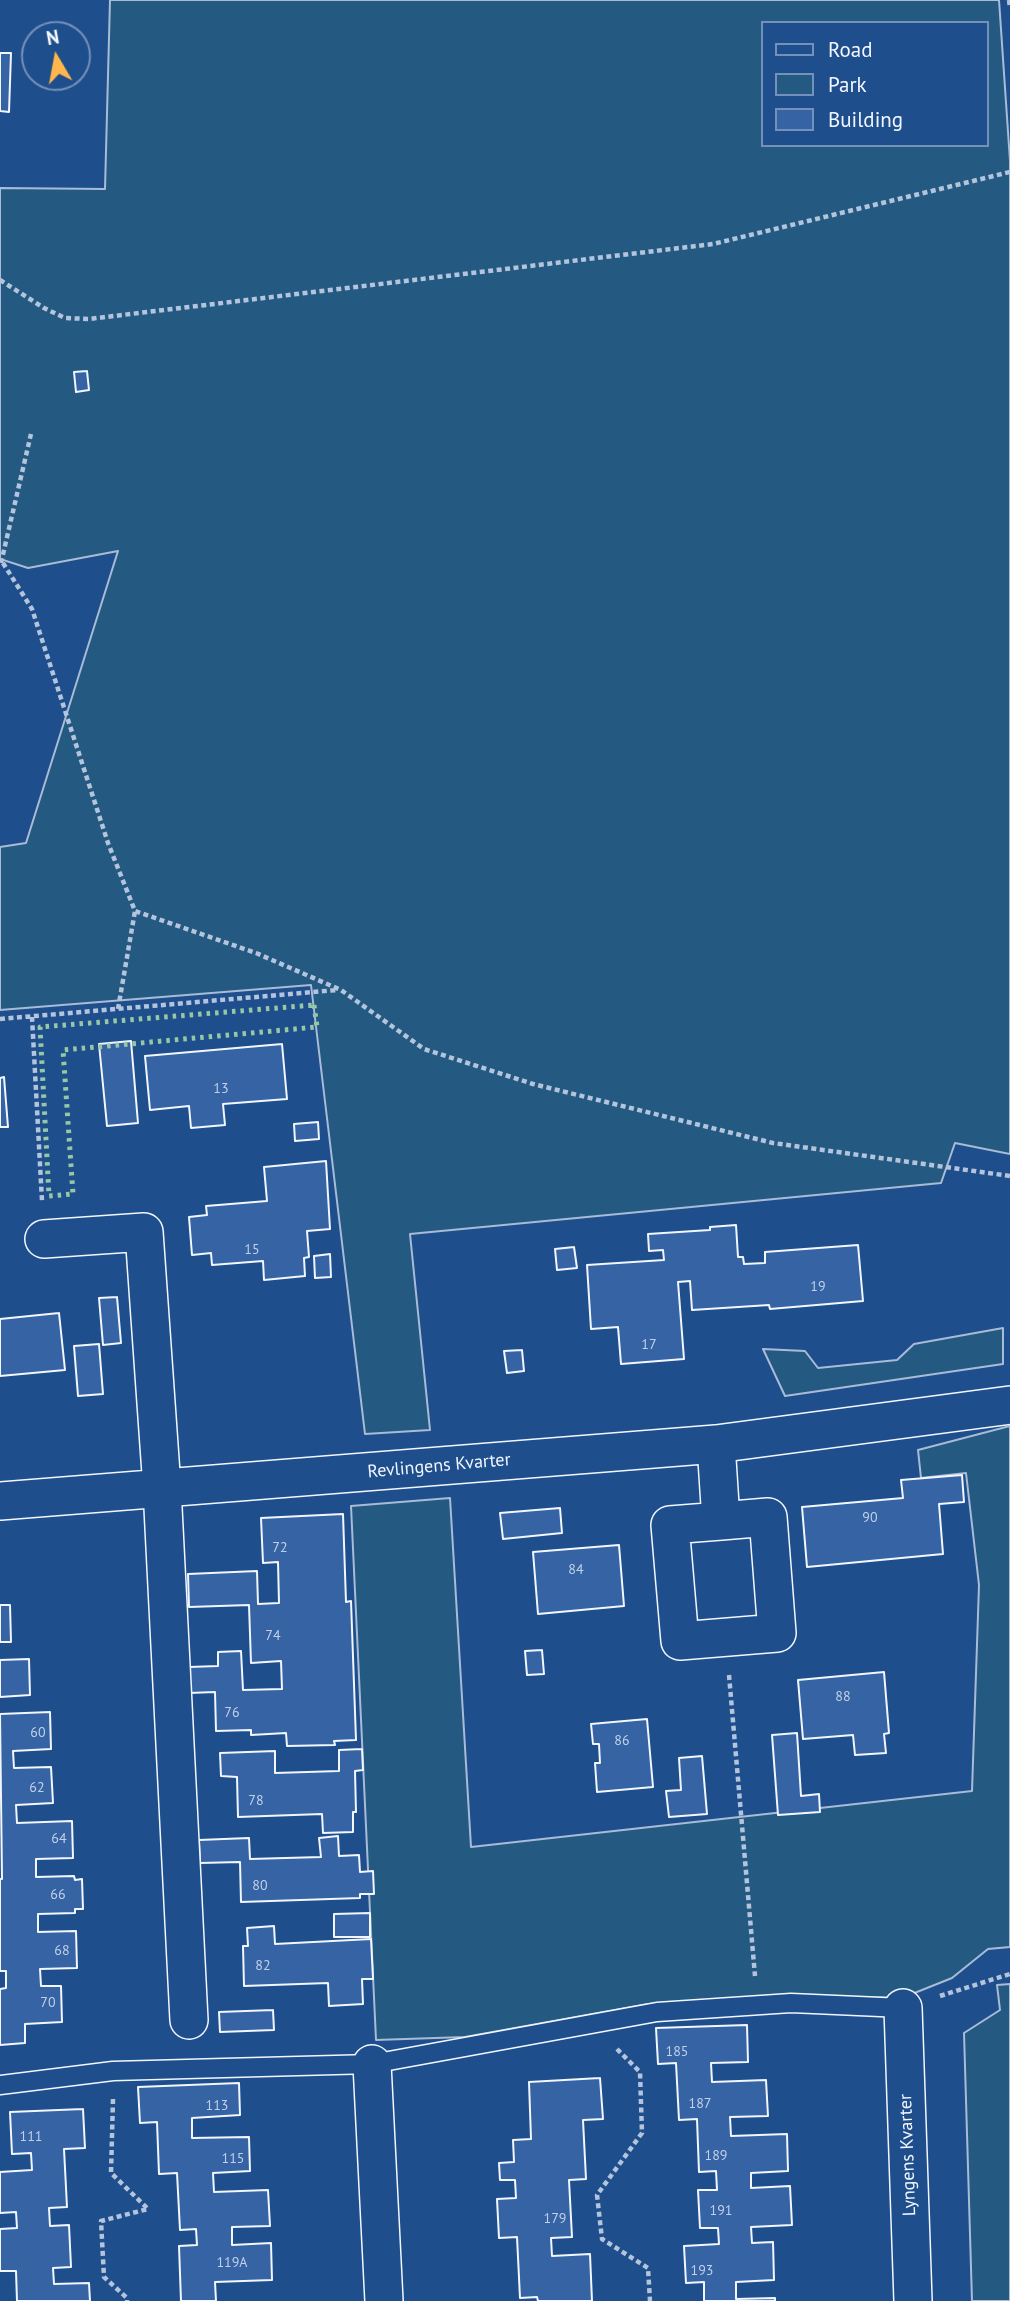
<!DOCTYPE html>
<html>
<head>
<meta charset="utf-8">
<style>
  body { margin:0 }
  #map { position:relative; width:1010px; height:2301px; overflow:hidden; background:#1f4e8c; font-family:"PT Sans",sans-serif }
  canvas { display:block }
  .legend { position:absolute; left:761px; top:21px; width:228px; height:126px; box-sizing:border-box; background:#1f4e8c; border:2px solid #7391ba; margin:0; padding:9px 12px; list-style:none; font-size:21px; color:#f2f6ff }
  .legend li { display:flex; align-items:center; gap:14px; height:35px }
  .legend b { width:35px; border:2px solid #7391ba }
  .north { position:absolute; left:21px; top:21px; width:70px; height:70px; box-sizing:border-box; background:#1f4e8c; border:2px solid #7391ba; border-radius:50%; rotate:350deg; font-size:19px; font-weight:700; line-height:28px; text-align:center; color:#f2f6ff }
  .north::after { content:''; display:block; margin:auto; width:24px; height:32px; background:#ffb74d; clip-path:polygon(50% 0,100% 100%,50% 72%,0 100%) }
</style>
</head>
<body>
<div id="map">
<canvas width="1010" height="2301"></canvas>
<ul class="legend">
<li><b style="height:9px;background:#1f4e8c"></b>Road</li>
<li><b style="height:19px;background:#245a82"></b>Park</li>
<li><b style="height:19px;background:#3563a3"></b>Building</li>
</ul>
<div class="north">N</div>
</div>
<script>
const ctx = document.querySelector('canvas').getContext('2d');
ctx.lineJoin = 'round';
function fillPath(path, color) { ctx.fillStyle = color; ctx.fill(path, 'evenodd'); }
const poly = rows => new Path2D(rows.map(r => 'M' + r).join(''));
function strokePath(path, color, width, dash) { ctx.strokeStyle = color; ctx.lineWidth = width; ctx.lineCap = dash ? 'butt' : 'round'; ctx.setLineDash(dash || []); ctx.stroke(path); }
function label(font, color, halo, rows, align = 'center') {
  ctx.font = font + ' "PT Sans",sans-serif'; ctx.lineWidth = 5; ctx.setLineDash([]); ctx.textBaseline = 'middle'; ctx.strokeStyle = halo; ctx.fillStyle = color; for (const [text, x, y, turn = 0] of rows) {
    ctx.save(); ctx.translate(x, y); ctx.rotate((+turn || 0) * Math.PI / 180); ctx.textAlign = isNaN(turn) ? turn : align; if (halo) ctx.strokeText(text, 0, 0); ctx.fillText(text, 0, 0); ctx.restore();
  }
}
const green = poly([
  [110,0,999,0,1010,161,1010,1154,955,1143,941,1183,410,1234,430,1430,365,1434,311,985,0,1010,0,847,26,843,118,551,28,568,0,559,0,188,105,189,110,0],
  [763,23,987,23,987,145,763,145,763,23],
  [1003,1328,1003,1364,785,1396,763,1349,805,1351,818,1368,897,1360,914,1344,1003,1328],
  [1010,1426,1010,1947,988,1949,952,1978,902,1998,786,1996,648,2004,465,2037,376,2040,351,1506,450,1498,471,1847,972,1791,979,1585,966,1473,921,1478,918,1450,1010,1426],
  [1010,1984,1010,2301,972,2301,964,2033,1000,2010,997,1985,1010,1984]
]);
fillPath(green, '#245a82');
strokePath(green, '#a8bbd7', 2);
const building = poly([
  [0,53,11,53,9,112,0,111,0,53],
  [87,371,89,390,76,392,74,372,87,371],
  [131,1041,138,1123,107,1126,99,1044,131,1041],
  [282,1044,287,1099,223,1104,225,1125,191,1128,189,1106,150,1110,145,1056,282,1044],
  [4,1077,8,1127,0,1127,0,1078,4,1077],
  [318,1122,319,1139,295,1141,294,1124,318,1122],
  [326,1161,330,1229,307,1231,309,1257,304,1258,305,1276,264,1280,263,1261,212,1265,211,1253,192,1255,189,1217,207,1215,206,1206,267,1201,264,1167,326,1161],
  [736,1225,738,1257,743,1257,744,1264,765,1263,765,1252,858,1245,863,1301,770,1309,769,1305,692,1310,690,1281,678,1282,684,1359,621,1364,618,1327,591,1329,587,1265,664,1260,663,1250,649,1251,648,1234,710,1230,710,1227,736,1225],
  [574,1247,577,1268,557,1270,555,1249,574,1247],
  [330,1254,331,1277,315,1278,314,1256,330,1254],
  [117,1297,121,1343,103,1345,99,1298,117,1297],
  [59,1313,65,1370,0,1376,0,1319,59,1313],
  [99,1344,103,1394,78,1396,74,1346,99,1344],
  [522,1350,524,1371,507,1373,504,1351,522,1350],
  [962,1475,964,1502,939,1504,943,1554,807,1567,802,1507,903,1498,901,1480,962,1475],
  [560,1508,562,1533,503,1539,500,1513,560,1508],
  [343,1514,346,1602,351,1601,356,1740,334,1741,335,1745,287,1746,286,1733,251,1735,251,1730,216,1731,215,1692,189,1693,189,1667,218,1666,218,1652,241,1651,243,1690,282,1689,281,1661,251,1663,249,1605,189,1607,188,1574,257,1571,258,1604,279,1603,278,1562,263,1563,261,1518,343,1514],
  [619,1545,624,1606,538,1614,533,1552,619,1545],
  [0,1605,10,1605,11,1642,0,1642,0,1605],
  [542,1650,544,1674,527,1675,525,1651,542,1650],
  [29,1659,30,1695,0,1697,0,1660,29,1659],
  [884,1672,889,1733,884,1734,886,1753,855,1755,853,1735,803,1739,798,1680,884,1672],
  [50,1712,51,1749,13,1751,14,1768,51,1767,53,1803,16,1805,17,1823,72,1821,73,1858,36,1859,36,1877,74,1876,75,1880,82,1879,83,1909,75,1909,75,1913,38,1914,38,1932,76,1931,77,1968,40,1969,41,1986,61,1986,62,2022,25,2024,25,2043,0,2045,0,1989,6,1988,6,1971,0,1971,0,1879,2,1879,0,1714,50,1712],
  [647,1719,653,1787,597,1792,595,1763,600,1763,599,1744,593,1744,591,1724,647,1719],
  [797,1733,801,1796,819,1794,820,1812,778,1815,772,1735,797,1733],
  [362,1749,363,1770,355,1771,356,1812,353,1812,353,1832,323,1833,322,1814,238,1817,237,1777,221,1776,220,1753,275,1751,275,1773,339,1771,339,1750,362,1749],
  [702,1756,707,1814,669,1817,666,1791,681,1790,679,1758,702,1756],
  [338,1836,339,1856,359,1855,360,1872,373,1871,374,1894,360,1894,360,1898,241,1902,240,1862,200,1863,199,1840,249,1838,250,1859,321,1857,319,1838,338,1836],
  [370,1913,370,1937,334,1937,334,1914,370,1913],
  [274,1926,275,1944,371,1939,373,1979,362,1979,363,2004,329,2006,328,1983,244,1986,243,1946,248,1946,247,1928,274,1926],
  [273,2010,274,2030,220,2032,219,2012,273,2010],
  [747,2025,748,2062,711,2063,712,2082,766,2080,768,2116,730,2117,731,2136,787,2134,788,2171,751,2173,751,2188,790,2186,792,2225,751,2227,752,2243,773,2242,774,2280,736,2282,736,2299,775,2298,775,2301,704,2301,704,2282,686,2283,684,2246,719,2244,718,2228,700,2228,698,2190,717,2190,716,2171,699,2172,697,2119,679,2120,676,2063,658,2064,656,2028,747,2025],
  [600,2078,603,2119,583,2120,586,2179,569,2180,572,2237,551,2238,552,2256,590,2254,592,2301,538,2301,537,2297,520,2298,517,2237,499,2238,497,2199,516,2198,515,2180,500,2180,499,2163,514,2162,513,2140,531,2139,529,2082,600,2078],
  [239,2083,240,2115,192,2118,192,2138,249,2137,250,2171,213,2173,214,2192,268,2190,270,2226,232,2227,232,2245,271,2243,272,2280,215,2282,216,2301,181,2301,179,2246,197,2245,196,2229,180,2230,177,2173,159,2174,157,2122,140,2123,138,2087,239,2083],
  [83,2109,85,2148,64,2149,67,2207,49,2208,50,2226,69,2225,71,2267,53,2268,54,2284,89,2283,90,2301,17,2301,16,2271,0,2271,0,2229,17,2228,16,2212,0,2213,0,2172,32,2170,31,2153,12,2154,10,2112,83,2109]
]);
fillPath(building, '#3563a3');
strokePath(building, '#f2f6ff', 2);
const service = poly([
  [0,2085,113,2071,372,2064,657,2012,791,2003,903,2008]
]);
const minor = poly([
  [44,1239,144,1232,162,1488,189,2020],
  [716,1444,721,1521,768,1517,777,1633,680,1641,670,1525,721,1521],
  [0,1501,716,1444,1010,1405],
  [903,2008,913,2301],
  [372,2064,384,2301]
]);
strokePath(service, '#f2f6ff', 21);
strokePath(minor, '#f2f6ff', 40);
strokePath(poly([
  [1009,0,1010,8],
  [0,280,44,308,65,318,89,319,713,244,1010,172],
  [1,563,31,434],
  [3,563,32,609,108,843,135,911,256,953,341,990,424,1049,533,1084,773,1143,1010,1176],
  [118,1009,135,911],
  [32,1017,42,1201],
  [0,1019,337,990],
  [729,1675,755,1976],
  [940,1996,1010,1974],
  [617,2049,640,2072,642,2133,597,2195,602,2239,648,2268,650,2301],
  [113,2099,111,2173,148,2209,101,2221,104,2277,127,2298,127,2301]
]), '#b3c4dc', 4.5, [5, 3.5]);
strokePath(service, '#1f4e8c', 18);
strokePath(minor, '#1f4e8c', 37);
strokePath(poly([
  [314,1005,317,1027,63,1050,73,1194,49,1196,40,1027,314,1005]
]), '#97c8a6', 5, [3.5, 5]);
label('14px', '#c3d1e8', null, [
  ["13",221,1089],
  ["15",252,1250],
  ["19",818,1287],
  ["17",649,1345],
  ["90",870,1518],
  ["72",280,1548],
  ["84",576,1570],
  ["74",273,1636],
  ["88",843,1697],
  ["76",232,1713],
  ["60",38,1733],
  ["86",622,1741],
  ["62",37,1788],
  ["78",256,1801],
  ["64",59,1839],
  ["80",260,1886],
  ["66",58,1895],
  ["68",62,1951],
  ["82",263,1966],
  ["70",48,2003],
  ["185",677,2052],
  ["187",700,2104],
  ["113",217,2106],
  ["111",31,2137],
  ["189",716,2156],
  ["115",233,2159],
  ["191",721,2211],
  ["179",555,2219],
  ["119A",232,2263],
  ["193",702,2271]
]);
label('18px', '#f2f6ff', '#1f4e8c', [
  ["Revlingens Kvarter",439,1466,-5],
  ["Lyngens Kvarter",908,2155,-92]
]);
</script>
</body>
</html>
